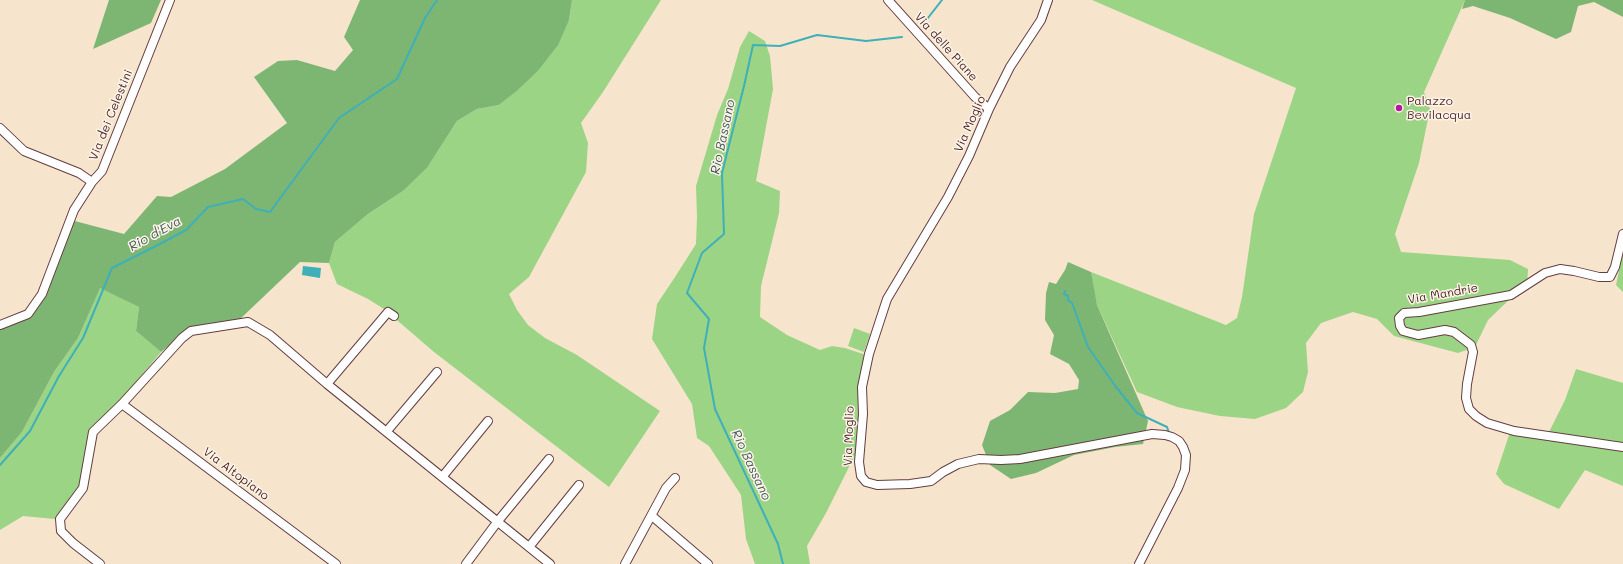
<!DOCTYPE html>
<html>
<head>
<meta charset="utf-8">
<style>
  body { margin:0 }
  canvas { display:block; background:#f6e5cc }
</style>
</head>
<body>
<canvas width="1623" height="564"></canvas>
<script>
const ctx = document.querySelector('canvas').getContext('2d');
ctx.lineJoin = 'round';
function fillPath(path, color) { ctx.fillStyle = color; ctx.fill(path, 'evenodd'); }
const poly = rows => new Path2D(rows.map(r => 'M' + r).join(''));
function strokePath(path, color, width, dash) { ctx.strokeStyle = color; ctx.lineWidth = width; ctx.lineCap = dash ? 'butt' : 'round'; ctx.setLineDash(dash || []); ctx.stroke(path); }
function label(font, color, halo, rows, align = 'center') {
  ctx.font = font + ' Mali,sans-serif'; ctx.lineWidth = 3; ctx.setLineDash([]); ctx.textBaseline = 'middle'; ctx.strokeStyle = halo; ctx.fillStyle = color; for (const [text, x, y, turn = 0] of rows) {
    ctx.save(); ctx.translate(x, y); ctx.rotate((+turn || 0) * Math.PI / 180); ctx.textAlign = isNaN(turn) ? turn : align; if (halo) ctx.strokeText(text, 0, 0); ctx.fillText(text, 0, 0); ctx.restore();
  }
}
fillPath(poly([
  [572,0,661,0,603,92,581,123,588,143,586,172,529,277,509,294,517,310,528,325,545,338,577,355,660,411,609,487,434,352,384,309,368,299,337,284,329,263,335,242,368,214,403,191,427,168,457,121,477,109,499,105,517,91,537,72,569,20],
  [1092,0,1465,0,1424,92,1430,109,1419,163,1395,234,1401,252,1510,260,1528,269,1527,287,1510,299,1488,320,1475,347,1458,353,1394,336,1377,319,1353,312,1321,323,1306,343,1308,372,1303,392,1286,408,1255,419,1220,416,1177,407,1137,392,1097,305,1092,284,1091,272,1226,325,1237,318,1242,297,1254,214,1296,88],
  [749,31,765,41,770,56,773,89,756,181,780,191,779,213,761,286,760,317,787,335,820,350,832,346,845,348,866,355,855,455,826,513,807,546,810,564,755,564,746,539,741,495,709,446,697,438,692,404,652,339,657,304,675,277,696,244,697,217,696,186,717,115,728,89,740,47],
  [1623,252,1623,292,1616,285],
  [100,287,139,307,136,331,161,352,91,436,84,483,55,519,23,516,0,530,0,458,22,432,54,372,78,338],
  [854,328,870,334,864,352,848,346],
  [1576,369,1623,383,1623,486,1585,470,1559,509,1504,484,1496,474,1510,432,1548,434,1565,400]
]), '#9cd486');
fillPath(poly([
  [109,0,161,0,151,23,93,49],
  [360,0,572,0,569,20,558,45,537,72,517,91,499,105,477,109,457,121,427,168,403,191,368,214,335,242,329,263,300,262,238,321,189,330,161,352,136,331,139,307,100,288,78,338,54,372,22,432,0,458,0,322,19,318,34,305,71,220,124,234,157,196,171,197,225,169,287,123,254,77,278,61,297,60,335,71,353,50,344,37],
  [1465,0,1623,0,1623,17,1594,2,1578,6,1571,32,1556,39,1510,18,1473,6,1462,9],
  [1068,262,1091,272,1097,305,1148,421,1143,444,1115,447,1074,455,1036,473,1011,479,990,465,982,445,990,421,1010,410,1028,392,1055,393,1078,389,1079,380,1069,364,1050,354,1054,335,1045,320,1046,293,1049,282,1056,284,1065,270]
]), '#7db673');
fillPath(poly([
  [303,266,321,268,320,278,302,275]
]), '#3fafb8');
strokePath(poly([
  [924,23,942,0],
  [1065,291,1064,294,1068,296,1068,300,1072,303,1088,347,1116,387,1137,413,1167,427,1169,433],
  [0,465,30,431,59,376,83,338,112,268,156,246,186,230,208,207,243,199,256,209,270,212,339,118,397,79,425,18,437,0],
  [783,564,778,544,715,409,704,348,709,319,687,293,702,253,724,234,722,173,744,86,753,45,780,46,817,35,866,41,902,37]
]), '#3fafb8', 2);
const minor = poly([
  [888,0,975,97,989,109],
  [1048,0,1041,20,1010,67,989,109,969,156,948,197,887,299,869,354,862,387,863,414,859,462,861,476,866,482,877,485,910,484,931,481,943,472,958,464,979,459,1001,460,1020,459,1152,434,1165,435,1172,437,1179,441,1183,447,1186,455,1185,470,1178,488,1139,564],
  [0,128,24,151,79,173,92,182],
  [1623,234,1615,267,1610,277,1599,277,1574,271,1560,269,1545,273,1511,295,1419,312,1404,313,1399,318,1400,326,1403,331,1418,335,1445,330,1454,332,1471,345,1473,352,1467,384,1466,398,1469,409,1476,416,1487,423,1514,431,1623,447],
  [0,325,28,314,42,294,74,210,92,182,102,171,170,0],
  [327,384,388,312,394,316],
  [122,404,336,564],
  [387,431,437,372],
  [443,476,488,421],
  [652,516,708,564],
  [529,547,579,485],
  [100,564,73,543,61,531,60,519,83,488,93,432,122,404,182,338,191,331,248,322,270,335,327,384,550,564],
  [466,564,498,521,549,459],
  [625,564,666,488,675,478]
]);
strokePath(minor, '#643d43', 10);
strokePath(minor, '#fff', 8);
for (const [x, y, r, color] of [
  [1399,108,4,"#b5179e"]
]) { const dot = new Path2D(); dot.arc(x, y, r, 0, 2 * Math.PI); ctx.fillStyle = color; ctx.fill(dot); strokePath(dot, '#fcf5e5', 1.5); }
label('12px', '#4a1f2b', '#fcf5e5', [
  ["Via delle Piane",946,47,48],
  ["Via dei Celestini",111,115,-68],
  ["Via Moglio",970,124,-66],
  ["Via Mandrie",1443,294,-10],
  ["Via Moglio",849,436,-88],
  ["Via Altopiano",236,474,37]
]);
label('12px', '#4a1f2b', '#fcf5e5', [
  ["Palazzo",1407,101],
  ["Bevilacqua",1407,115]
], 'left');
label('italic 13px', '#465963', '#fcf5e5', [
  ["Rio Bassano",723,137,-78],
  ["Rio d'Eva",155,234,-29],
  ["Rio Bassano",751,465,65]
]);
</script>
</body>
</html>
